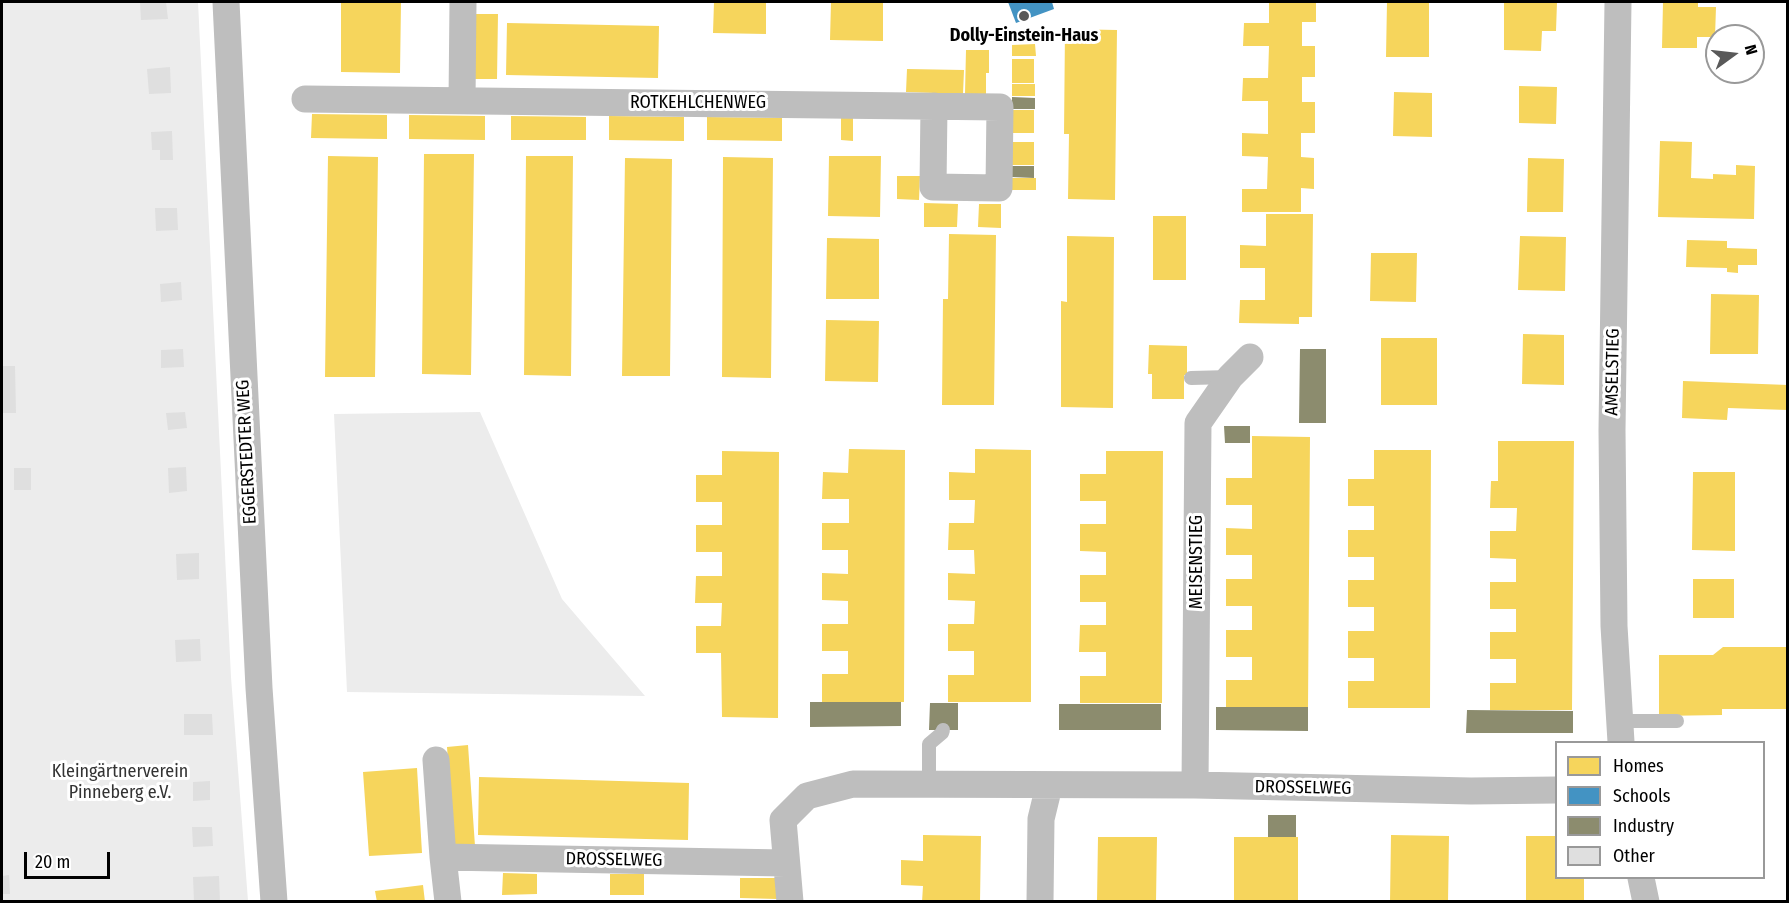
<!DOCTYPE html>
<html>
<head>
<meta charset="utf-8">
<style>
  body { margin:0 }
  #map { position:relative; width:1789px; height:903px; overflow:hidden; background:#fff; font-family:"Fira Sans Condensed",sans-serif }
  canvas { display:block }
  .frame { position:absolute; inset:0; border:3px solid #000; pointer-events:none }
  .legend { position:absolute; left:1555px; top:741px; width:210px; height:138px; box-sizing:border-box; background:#fff; border:2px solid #999; margin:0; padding:8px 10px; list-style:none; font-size:18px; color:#000 }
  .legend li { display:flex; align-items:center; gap:12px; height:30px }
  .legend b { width:30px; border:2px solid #999 }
  .north { position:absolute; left:1705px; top:24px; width:60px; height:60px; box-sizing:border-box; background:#fff; border:2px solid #999; border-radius:50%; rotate:75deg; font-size:16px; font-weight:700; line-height:24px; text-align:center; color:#000 }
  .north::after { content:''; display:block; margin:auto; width:21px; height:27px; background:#595959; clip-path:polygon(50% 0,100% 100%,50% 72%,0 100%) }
  .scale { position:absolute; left:24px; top:852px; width:86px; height:27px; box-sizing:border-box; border:3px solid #000; border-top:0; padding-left:8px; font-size:18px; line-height:21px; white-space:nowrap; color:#000; -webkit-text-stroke:4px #fff; paint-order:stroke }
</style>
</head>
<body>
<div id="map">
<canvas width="1789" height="903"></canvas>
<div class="frame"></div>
<ul class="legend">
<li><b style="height:16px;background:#f6d55c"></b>Homes</li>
<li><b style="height:16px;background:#4393c3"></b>Schools</li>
<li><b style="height:16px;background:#8c8c6e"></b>Industry</li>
<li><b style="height:16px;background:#dfdfdf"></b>Other</li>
</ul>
<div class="north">N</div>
<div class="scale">20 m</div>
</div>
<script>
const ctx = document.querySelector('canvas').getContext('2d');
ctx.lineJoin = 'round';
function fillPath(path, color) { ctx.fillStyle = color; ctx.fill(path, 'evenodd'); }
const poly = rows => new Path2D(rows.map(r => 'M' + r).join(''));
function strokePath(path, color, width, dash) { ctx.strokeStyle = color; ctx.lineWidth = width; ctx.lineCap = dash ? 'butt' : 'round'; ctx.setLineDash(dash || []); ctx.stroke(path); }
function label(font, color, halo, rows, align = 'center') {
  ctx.font = font + ' "Fira Sans Condensed",sans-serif'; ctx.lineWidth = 6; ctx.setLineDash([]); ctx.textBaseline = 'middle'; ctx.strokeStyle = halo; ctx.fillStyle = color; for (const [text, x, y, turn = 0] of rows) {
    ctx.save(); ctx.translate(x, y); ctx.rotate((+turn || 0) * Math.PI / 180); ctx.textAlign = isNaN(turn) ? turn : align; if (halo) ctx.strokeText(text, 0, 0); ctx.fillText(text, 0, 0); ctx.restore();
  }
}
fillPath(poly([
  [2,2,198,2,231,677,248,901,2,902],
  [480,412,562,599,645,696,347,692,334,414]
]), '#ececec');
fillPath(poly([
  [341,2,401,2,400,73,341,72],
  [714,2,766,2,766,34,713,33],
  [831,2,883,2,883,41,830,40],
  [1269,2,1316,2,1316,22,1302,22,1302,46,1315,46,1315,77,1302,77,1302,102,1315,102,1315,133,1301,133,1301,157,1314,158,1314,189,1301,188,1301,212,1242,212,1242,189,1267,189,1268,157,1242,156,1242,133,1268,134,1268,101,1242,101,1243,78,1268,78,1269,46,1243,46,1244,23,1269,23],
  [1387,2,1429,2,1429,57,1386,57],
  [1504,2,1557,2,1556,31,1542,31,1541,51,1504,50],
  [1663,2,1698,2,1698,7,1716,7,1715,37,1697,37,1697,48,1662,48],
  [475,14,498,14,497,79,475,79],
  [507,23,659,26,658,78,506,75],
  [1065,29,1117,30,1115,200,1068,199,1069,134,1064,134],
  [1035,44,1036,56,1012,56,1012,45],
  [966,50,989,50,989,73,986,73,986,95,965,94],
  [1012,59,1034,59,1034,83,1012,83],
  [907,69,964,70,963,94,906,92],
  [1012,84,1035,84,1035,96,1012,96],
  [1519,86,1557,87,1556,124,1519,123],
  [1394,92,1432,93,1432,137,1393,136],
  [1011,110,1034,110,1034,133,1011,133],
  [312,114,387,115,387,139,311,138],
  [409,115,485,116,485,140,409,139],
  [511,116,586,117,586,140,511,140],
  [609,116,684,117,684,141,609,140],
  [707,117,782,118,782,141,707,140],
  [841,117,853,117,853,141,841,140],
  [1660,141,1692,142,1691,178,1713,179,1713,174,1736,175,1736,165,1755,166,1754,219,1658,217],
  [1011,142,1034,142,1034,165,1011,165],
  [424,154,474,154,471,375,422,374],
  [328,156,378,157,375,377,325,377],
  [526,156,573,156,571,376,524,375],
  [829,156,881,156,880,217,828,216],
  [723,157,773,158,771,378,722,377],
  [625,158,672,159,670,376,622,376],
  [1528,158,1564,159,1563,212,1527,212],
  [897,176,920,176,919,200,897,199],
  [1012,178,1036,178,1036,190,1012,190],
  [924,203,958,204,957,227,924,227],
  [979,204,1001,204,1001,228,978,227],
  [1266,214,1313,214,1312,317,1299,317,1299,324,1239,323,1240,300,1265,300,1265,268,1240,268,1240,245,1266,246],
  [1153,216,1186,216,1186,280,1153,280],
  [949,234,996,235,994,405,942,405,943,299,948,299],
  [1067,236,1114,237,1113,408,1061,407,1061,301,1067,302],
  [1520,236,1566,237,1565,291,1518,290],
  [827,238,879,239,879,299,826,299],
  [1687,240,1727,241,1727,248,1757,249,1757,265,1738,265,1738,273,1727,272,1727,268,1686,267],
  [1371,253,1417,253,1416,302,1370,301],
  [1711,294,1759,295,1758,354,1710,354],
  [826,320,879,321,878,382,825,381],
  [1523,334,1564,335,1564,385,1522,384],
  [1381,338,1437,338,1437,405,1381,405],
  [1149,345,1187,346,1187,375,1184,375,1184,399,1152,399,1152,374,1148,374],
  [1683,381,1788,385,1788,410,1728,408,1727,420,1682,418],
  [1252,436,1310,437,1308,707,1226,707,1226,680,1252,680,1252,657,1226,657,1226,630,1252,630,1252,606,1226,606,1226,579,1252,579,1252,555,1226,555,1226,528,1252,529,1252,505,1226,505,1226,478,1252,478],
  [1498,441,1574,441,1572,710,1490,710,1490,683,1516,683,1516,659,1490,659,1490,632,1516,632,1516,609,1490,609,1490,582,1516,582,1516,559,1490,558,1490,531,1516,531,1517,508,1490,508,1491,481,1498,481],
  [849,449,905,450,904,702,822,702,822,674,848,674,848,651,822,651,822,624,848,624,848,601,822,600,822,573,848,574,848,550,822,550,822,523,849,523,849,499,822,499,823,472,848,473],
  [975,449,1031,450,1031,702,948,702,948,675,974,675,974,651,948,651,948,624,974,624,975,601,948,600,948,573,975,574,974,550,948,550,949,523,974,523,975,500,949,500,949,472,975,473],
  [1374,450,1431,450,1430,708,1348,708,1348,681,1374,681,1374,658,1348,658,1348,631,1374,631,1374,607,1348,607,1348,580,1374,580,1374,557,1348,557,1348,530,1374,530,1374,506,1348,506,1348,479,1374,479],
  [722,451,779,452,778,718,722,717,721,653,696,653,696,626,721,626,722,603,695,603,696,576,722,576,722,552,696,552,696,525,722,525,722,502,696,502,696,475,722,475],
  [1106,451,1163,451,1162,703,1080,703,1080,676,1106,676,1106,652,1079,652,1080,625,1106,625,1106,602,1080,602,1080,575,1106,575,1106,552,1080,551,1080,524,1106,524,1106,501,1080,501,1080,474,1106,474],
  [1693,472,1735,472,1735,551,1692,550],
  [1693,579,1734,579,1734,618,1693,618],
  [1723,647,1788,647,1788,709,1722,709,1722,715,1659,716,1659,655,1713,655],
  [468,745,475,846,454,847,447,747],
  [417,768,422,853,369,856,363,772],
  [479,777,689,783,688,840,478,835],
  [923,835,981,836,980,902,922,902,923,886,901,885,901,860,923,861],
  [1391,835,1449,836,1448,902,1390,902],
  [1526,836,1556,836,1556,878,1584,878,1584,902,1526,902],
  [1098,837,1157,837,1156,902,1097,902],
  [1234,837,1298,837,1298,902,1234,902],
  [503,873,537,874,537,894,502,895],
  [610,874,644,874,644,895,610,895],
  [740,878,777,878,777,899,740,898],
  [423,885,425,902,377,902,375,891]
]), '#f6d55c');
fillPath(poly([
  [1008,2,1052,2,1054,9,1016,23]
]), '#4393c3');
fillPath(poly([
  [1012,97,1035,98,1035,109,1012,109],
  [1011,166,1034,166,1034,178,1011,177],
  [1300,349,1326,349,1326,423,1299,423],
  [1224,426,1250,426,1250,443,1225,443],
  [810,702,901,702,901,726,810,727],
  [930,703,958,703,958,730,929,730],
  [1059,704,1161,704,1161,730,1059,730],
  [1216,707,1308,707,1308,731,1216,730],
  [1467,710,1573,711,1573,733,1466,733],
  [1268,815,1296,815,1296,837,1268,837]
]), '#8c8c6e');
fillPath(poly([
  [140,2,166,2,168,19,141,20],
  [170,67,171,93,149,94,147,69],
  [172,131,173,160,160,160,160,150,152,150,151,132],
  [155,208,177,208,178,230,156,231],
  [181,282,182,300,161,302,160,284],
  [183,349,184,367,161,368,161,350],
  [2,366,15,366,16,413,2,413],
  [185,412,187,428,168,430,166,413],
  [186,467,187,491,169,493,168,468],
  [14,468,31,468,31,490,14,490],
  [199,553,199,579,177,580,176,554],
  [200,639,201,661,176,662,175,640],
  [184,714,212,714,213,735,184,735],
  [210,781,210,800,193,801,193,782],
  [192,827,212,827,213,846,193,847],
  [9,875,10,894,2,894,2,876],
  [219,876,220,902,194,902,193,877]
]), '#dfdfdf');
strokePath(poly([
  [1191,378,1230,377],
  [1620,721,1677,721],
  [929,784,929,744,942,733,943,730]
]), '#bebebe', 14);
strokePath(poly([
  [226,2,259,688,274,902],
  [1618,2,1612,430,1614,626,1621,742],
  [305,99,1000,107,999,188,933,187,934,106],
  [462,101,463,2],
  [436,760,443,857,448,902],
  [1195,785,1198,423,1230,377,1250,357],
  [443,857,785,863],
  [1641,878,1646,902],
  [790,902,783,820,807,796,853,784,1195,785,1471,791,1556,790],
  [1040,902,1041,819,1049,786]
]), '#bebebe', 27);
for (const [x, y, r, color] of [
  [1024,16,6,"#595959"]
]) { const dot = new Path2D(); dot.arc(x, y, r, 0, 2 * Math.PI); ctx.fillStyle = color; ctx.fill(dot); strokePath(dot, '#fff', 2); }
label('bold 18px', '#000', '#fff', [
  ["Dolly-Einstein-Haus",1024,36]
]);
label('18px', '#000', '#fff', [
  ["ROTKEHLCHENWEG",698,103],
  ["AMSELSTIEG",1613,372,-89],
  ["EGGERSTEDTER WEG",247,452,-93],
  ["MEISENSTIEG",1197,562,-90],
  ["DROSSELWEG",1303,788,1],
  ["DROSSELWEG",614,860,1]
]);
label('18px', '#333', '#fff', [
  ["Kleingärtnerverein",120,772],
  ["Pinneberg e.V.",120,793]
]);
</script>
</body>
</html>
